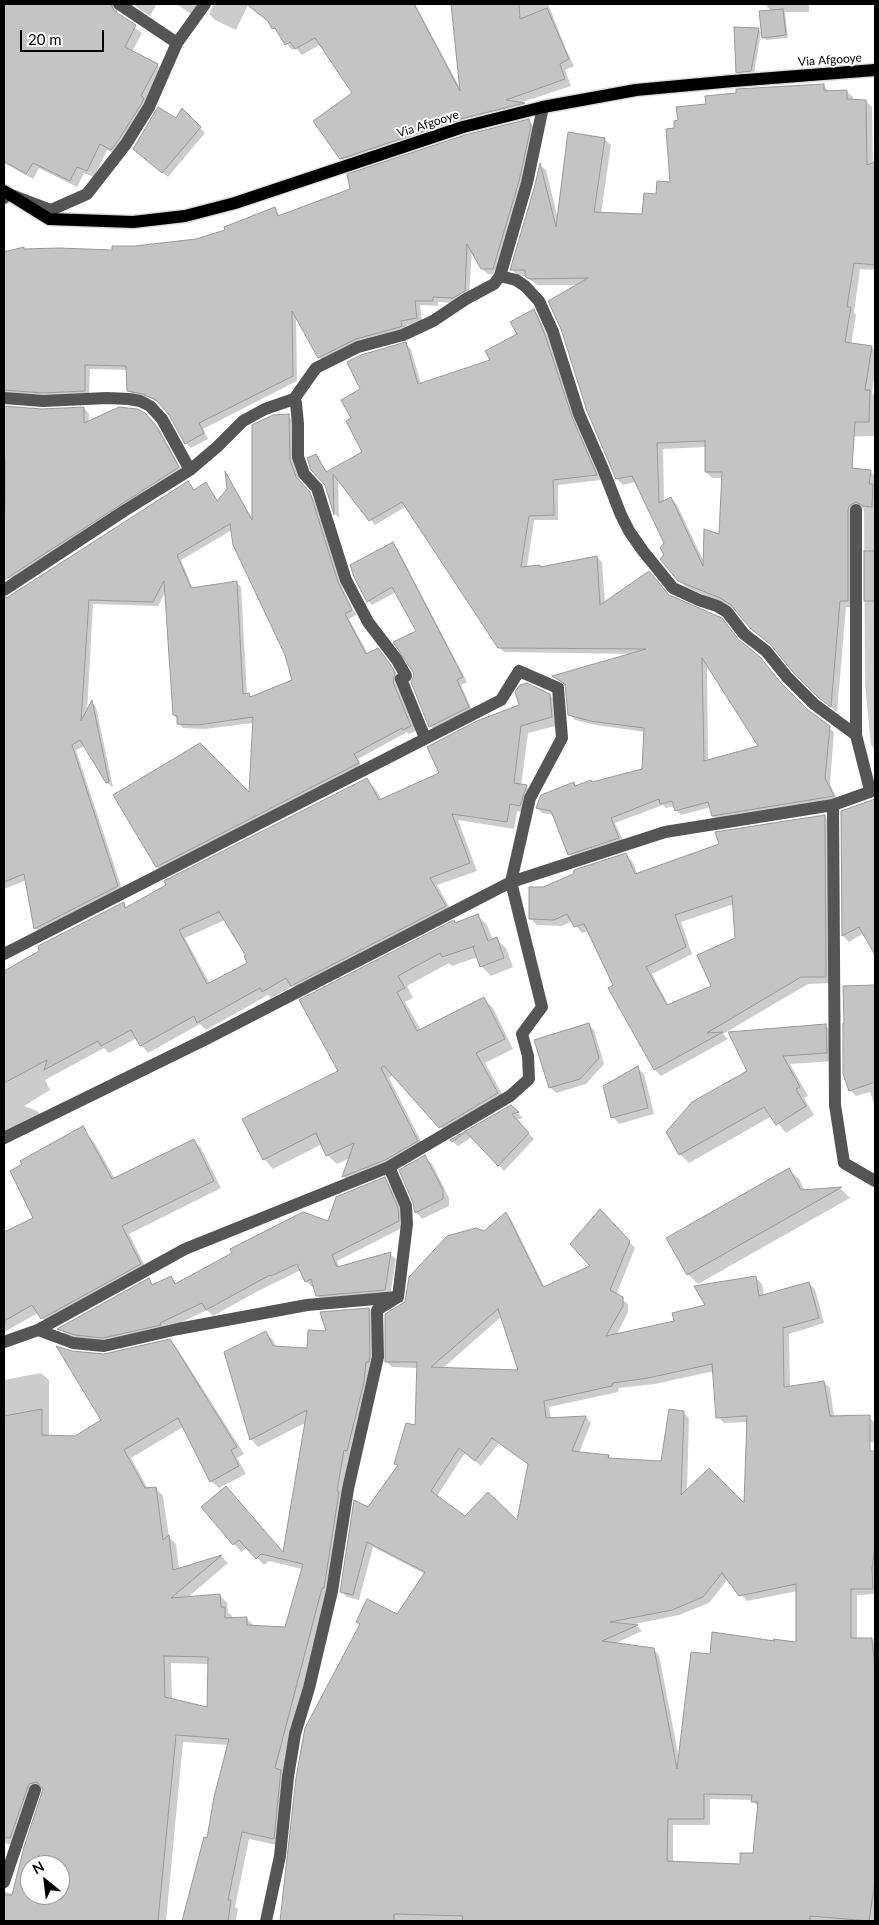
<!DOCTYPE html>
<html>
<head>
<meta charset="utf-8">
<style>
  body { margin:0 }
  #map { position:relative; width:879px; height:1925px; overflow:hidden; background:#fff; font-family:Lato,sans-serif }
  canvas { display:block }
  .frame { position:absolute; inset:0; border:5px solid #000; pointer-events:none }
  .north { position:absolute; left:20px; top:1855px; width:50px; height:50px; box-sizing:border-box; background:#fff; border:1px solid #999; border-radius:50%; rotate:331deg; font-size:14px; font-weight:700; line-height:20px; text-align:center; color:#000 }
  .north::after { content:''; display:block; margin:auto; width:18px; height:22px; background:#000; clip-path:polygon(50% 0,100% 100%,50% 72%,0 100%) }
  .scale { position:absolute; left:20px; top:30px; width:84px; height:22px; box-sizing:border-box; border:2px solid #000; border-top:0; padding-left:6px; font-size:15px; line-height:18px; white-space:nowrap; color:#000; -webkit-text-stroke:4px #fff; paint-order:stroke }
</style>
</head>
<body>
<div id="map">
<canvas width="879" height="1925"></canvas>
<div class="frame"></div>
<div class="north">N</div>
<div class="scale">20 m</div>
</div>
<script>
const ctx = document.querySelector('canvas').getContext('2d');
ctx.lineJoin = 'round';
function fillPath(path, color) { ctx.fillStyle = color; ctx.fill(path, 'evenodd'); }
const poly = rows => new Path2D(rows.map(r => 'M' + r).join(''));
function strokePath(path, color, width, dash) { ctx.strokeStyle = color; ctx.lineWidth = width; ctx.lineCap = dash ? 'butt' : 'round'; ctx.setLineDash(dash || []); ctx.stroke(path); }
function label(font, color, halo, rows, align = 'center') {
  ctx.font = font + ' Lato,sans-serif'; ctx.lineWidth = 4; ctx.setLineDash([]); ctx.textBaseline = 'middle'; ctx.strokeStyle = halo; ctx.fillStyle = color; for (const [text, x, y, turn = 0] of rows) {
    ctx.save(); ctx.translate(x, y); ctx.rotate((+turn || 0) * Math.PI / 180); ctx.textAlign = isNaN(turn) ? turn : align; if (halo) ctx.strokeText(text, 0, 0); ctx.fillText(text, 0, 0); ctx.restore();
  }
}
fillPath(poly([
  [4,4,121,4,117,11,118,15,142,33,132,52,158,65,164,71,118,155,107,150,94,177,84,173,77,187,39,168,33,179,4,163,4,76,5,72,4,71],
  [132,4,157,4,150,16],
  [176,4,207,4,196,17],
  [214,4,415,4,461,90,452,4,548,4,566,49,574,66,565,70,571,86,519,103,524,104,529,109,347,165,341,159,354,94,321,44,302,55,296,48,292,50,270,23,248,5,236,30,215,20,209,14],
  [767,4,809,4,809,12,785,12,788,38,766,40,763,37,772,11,767,7],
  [758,29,761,32,754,74,740,75,737,72],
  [823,85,830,92,846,91,853,97,853,101,866,101,872,107,873,164,875,167,875,270,860,269,854,312,856,315,851,345,872,347,875,351,875,371,872,393,875,397,875,436,744,439,743,454,871,472,875,476,875,750,871,745,865,684,864,509,863,508,855,512,854,607,846,607,837,712,827,704,776,648,751,627,737,610,686,587,679,581,665,555,666,543,636,482,623,485,617,479,580,285,537,285,526,276,518,276,512,269,540,165,546,170,558,219,604,139,611,145,601,214,643,216,657,196,672,183,676,129,707,105],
  [706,447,706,472,712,478,723,478,720,536,705,564,677,505,671,498,664,501,663,449],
  [183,110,205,133,168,177,139,154,176,120],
  [528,120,533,126,535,133,498,274,488,274,482,269,472,250,469,296,458,303,438,302,438,306,420,305,422,323,405,326,407,332,324,362,319,357,296,317,297,381,203,429,208,439,191,448,186,443,170,414,162,405,150,398,134,396,129,390,127,370,90,369,89,396,4,398,4,336,13,336,12,294,4,294,4,250,10,251,23,248,26,251,113,251,196,241,227,231,274,209,280,216],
  [533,310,538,315,550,341,576,423,601,480,558,485,558,520,534,520,527,567,539,566,541,568,597,557,602,562,605,604,670,597,740,643,807,711,834,732,830,784,838,801,718,821,713,816,711,807,681,815,676,810,675,806,666,808,663,805,615,823,624,843,574,859,569,854,554,815,542,813,537,808,573,784,577,787,644,770,645,732,596,725,575,720,570,715,566,686,554,677,633,654,504,652,499,647,407,506,375,525,338,478,339,518,335,514,316,455,327,472,364,452,353,419,361,390,406,344,411,349,421,384,492,361,519,335],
  [707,663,760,747,708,761],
  [4,407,42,410,84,408,89,414,89,422,144,414,160,430,183,473,20,578,4,578],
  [288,416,293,421,295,466,301,483,314,499,343,589,356,615,349,619,368,654,383,655,395,671,400,679,416,731,409,734,407,732,358,759,363,769,162,871,157,866,250,795,254,723,204,729,183,728,178,723,178,719,174,715,166,591,158,606,93,604,87,713,92,702,96,707,113,787,112,787,107,782,85,746,76,750,123,892,40,934,36,929,27,880,4,889,4,612,48,610,188,482,195,491,206,484,218,501,228,489,226,474,253,520],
  [232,530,286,655,294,681,252,698,247,694,241,587,236,582,193,589,181,560],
  [392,544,397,548,467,682,461,685,473,712,435,731,431,727,412,682,415,677,418,632,396,592,372,605,368,601],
  [550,695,557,702,559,725,528,733,521,786,526,787,534,794,527,813,517,811,514,829,458,820,477,871,437,885,453,914,299,993,293,986,271,998,268,995,206,1030,200,1024,148,1053,141,1045,137,1038,109,1053,104,1048,45,1080,50,1090,24,1106,37,1111,44,1118,4,1143,4,972,123,904,127,908,367,779,374,787,382,800,440,774],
  [225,920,248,956,249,963,210,984,185,938],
  [875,800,875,952,864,933,849,942,843,936,842,812],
  [824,816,831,823,832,983,808,984,723,1034,728,1039,661,1076,655,1070,609,988,615,985,589,931,582,933,572,921,562,926,537,925,530,918,543,888,626,855,632,861,638,875],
  [734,904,737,938,712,986,669,1006,652,974,692,954,681,922],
  [478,916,487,925,493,940,496,939,506,948,513,967,491,976,481,966,478,957,452,966,449,963,407,986,413,998,405,1002,421,1030,484,999,493,1008,513,1049,485,1063,507,1103,450,1137,393,1075,389,1078,426,1151,353,1186,344,1177,350,1158,337,1164,327,1155,322,1144,273,1169,264,1159,339,1071,300,1001,456,924],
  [875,986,875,1107,870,1092,856,1096,850,1090,844,987],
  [588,1024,594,1030,604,1064,586,1084,556,1093,550,1087],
  [826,1026,835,1034,835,1061,790,1064,808,1096,804,1098,814,1115,786,1133,772,1116,689,1163,680,1154,668,1132],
  [637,1068,644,1074,654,1114,619,1124,613,1117],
  [511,1106,523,1118,516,1120,534,1139,504,1171,472,1137,458,1146,452,1141],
  [87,1135,94,1142,115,1179,193,1140,201,1148,221,1188,129,1234,148,1272,49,1326,38,1313,4,1332,4,1234,35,1218],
  [425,1157,432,1164,449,1198,449,1206,422,1219,416,1212],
  [789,1170,799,1179,805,1191,841,1189,850,1198,698,1284,688,1274],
  [384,1179,390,1185,404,1215,404,1227,337,1261,340,1268,390,1254,396,1259,390,1296,323,1302,317,1295,314,1286,312,1287,306,1281,301,1270,258,1291,213,1316,207,1310,165,1330,110,1343,82,1341,65,1334,60,1329,148,1280,154,1286,171,1278,177,1284,328,1222],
  [506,1214,511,1219,545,1288,592,1266,606,1217,635,1248,616,1295,628,1304,628,1312,616,1336,676,1322,756,1278,762,1284,764,1296,809,1283,815,1289,824,1323,789,1334,790,1387,824,1382,830,1388,834,1417,869,1417,875,1423,875,1442,773,1452,774,1465,875,1472,875,1594,857,1595,857,1639,872,1639,875,1643,875,1921,399,1920,399,1921,298,1921,361,1625,357,1622,397,1616,425,1574,373,1547,359,1600,347,1597,341,1591,369,1509,398,1467,396,1464,416,1427,418,1368,392,1367,386,1361,406,1302],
  [502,1316,520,1371,442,1369],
  [714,1371,718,1417,724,1423,748,1422,745,1506,687,1491,689,1418,683,1412,662,1462,612,1460,608,1456,579,1453,591,1423,586,1417,551,1419,549,1407,618,1392,619,1388,655,1384],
  [499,1443,529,1465,518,1522,466,1517,437,1496,465,1453,481,1466],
  [728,1579,747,1601,798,1591,798,1643,711,1656,679,1758,659,1655,653,1649,614,1644,642,1631,637,1626,630,1625,679,1615,709,1603],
  [710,1799,752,1800,759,1808,755,1854,741,1865,673,1862,673,1825,710,1825],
  [369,1309,376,1316,377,1364,331,1595,283,1774,281,1846,249,1839,235,1907,238,1909,236,1920,240,1921,184,1921,204,1839,208,1839,228,1745,183,1742,166,1921,4,1921,4,1891,14,1895,43,1789,35,1794,18,1845,7,1844,4,1840,4,1380,41,1373,49,1380,49,1436,75,1437,103,1421,72,1352,104,1355,170,1341,177,1348,244,1454,237,1458,246,1474,219,1488,211,1481,183,1427,131,1458,148,1489,156,1488,163,1496,169,1537,176,1544,179,1569,221,1556,228,1563,187,1598,220,1595,227,1603,228,1612,232,1616,232,1619,246,1618,254,1626,286,1629,302,1569,269,1561,264,1565,247,1547,241,1552,203,1507,284,1554,307,1422,258,1447,251,1439,265,1332,273,1340,277,1347,308,1349,328,1333],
  [171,1663,209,1664,208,1708,172,1700],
  [30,1865,60,1865,60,1895,30,1895]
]), '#0003');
const building = poly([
  [4,4,111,4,114,11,136,25,125,47,158,64,141,96,144,98,142,103,119,139,111,150,100,144,87,171,77,167,70,181,33,163,26,174,4,161,4,4],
  [246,4,414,4,460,91,451,4,519,4,520,19,547,8,569,59,560,64,565,79,506,100,525,103,460,119,340,159,313,121,352,93,315,38,295,49,290,42,285,45,275,28,272,29,268,21,246,4],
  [783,9,786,35,762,38,759,11,783,9],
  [734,27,759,28,751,71,736,73,734,27],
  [824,84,824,91,847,90,847,99,866,100,867,165,875,162,875,265,854,263,847,307,851,307,845,342,872,346,865,390,870,390,869,422,855,422,852,468,871,470,869,484,873,484,872,507,863,506,856,502,849,506,848,510,848,601,840,601,831,707,819,698,793,672,771,645,750,628,731,605,720,598,678,581,660,559,664,555,660,548,664,543,632,476,616,479,587,411,561,329,548,301,588,278,529,279,525,276,525,270,510,270,535,185,540,163,556,227,568,132,605,138,594,212,642,214,644,193,656,194,657,181,670,182,666,129,674,128,674,121,678,120,676,107,706,104,705,96,736,93,736,89,824,84],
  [705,441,705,472,722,472,719,534,704,529,703,566,671,497,659,503,657,443,705,441],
  [158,107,176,118,182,108,201,127,162,173,133,149,158,107],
  [529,119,531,127,519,181,493,269,481,269,467,244,465,291,453,298,433,297,433,301,415,301,417,318,401,321,402,326,400,327,356,339,318,358,292,311,293,376,199,423,204,433,185,444,169,415,156,400,143,394,127,391,126,366,85,365,85,391,43,393,4,390,4,252,24,247,24,249,59,248,112,250,112,246,135,246,196,239,225,230,224,227,275,207,278,216,350,189,347,174,465,135,529,119],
  [534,309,545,335,572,417,597,475,553,480,554,515,529,516,521,567,540,565,540,567,597,556,600,605,649,571,669,595,722,618,738,639,760,657,781,683,808,710,830,726,825,778,834,796,712,816,708,802,675,811,672,801,660,804,659,799,611,818,619,838,568,855,551,811,536,808,541,795,574,782,575,786,591,780,592,782,642,769,644,728,590,721,568,715,565,684,552,676,646,649,498,648,402,502,369,521,333,474,334,515,325,485,311,470,307,458,316,454,326,472,362,452,346,421,351,418,341,400,360,389,347,362,361,355,406,342,418,384,490,360,485,351,517,334,510,322,534,309],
  [702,658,758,746,704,761,702,658],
  [4,406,42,409,84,407,84,423,119,407,137,409,145,413,155,424,179,467,4,580,5,460,4,459,4,406],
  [289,414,290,460,296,477,310,492,338,582,352,610,345,614,366,654,378,648,390,664,395,673,393,682,411,726,403,730,402,728,354,754,359,763,156,867,113,795,200,743,249,792,253,717,198,725,177,724,177,716,173,715,164,581,153,602,89,600,81,721,92,700,109,782,106,783,80,740,72,745,118,886,34,929,24,874,4,882,4,598,8,597,188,481,194,490,206,482,217,501,227,489,225,471,252,520,252,425,273,415,289,414],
  [230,524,233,545,285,655,292,680,250,697,249,693,243,694,237,581,191,588,177,555,230,524],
  [393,542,463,677,457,680,469,707,429,727,411,682,414,676,413,672,393,642,416,631,392,587,367,602,354,577,350,565,393,542],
  [864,551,875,551,875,601,864,601,864,551],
  [527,683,550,694,552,717,521,726,514,783,527,785,520,806,510,804,507,822,452,814,470,863,430,878,446,906,291,986,286,978,262,992,260,988,197,1023,194,1016,140,1046,131,1030,101,1046,98,1041,44,1070,47,1060,4,1083,4,971,39,951,38,946,124,902,125,908,166,885,164,881,367,778,379,800,439,773,427,747,477,721,519,705,515,692,520,685,527,683],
  [219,912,246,956,244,956,247,963,207,984,179,930,219,912],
  [875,799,875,955,859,927,842,936,841,811,875,799],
  [825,815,826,977,801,977,707,1033,723,1032,654,1070,608,988,613,985,584,924,574,927,567,914,554,920,529,919,529,887,543,887,573,874,574,870,626,853,635,874,719,844,715,832,825,815],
  [732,896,735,938,697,955,711,986,667,1005,646,967,686,947,675,915,732,896],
  [478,914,488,941,497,937,504,958,480,967,473,947,475,946,442,957,440,953,398,976,405,988,397,992,417,1031,484,997,505,1039,476,1053,498,1093,439,1128,384,1066,381,1068,418,1141,385,1160,342,1177,354,1143,326,1156,316,1133,263,1160,242,1119,338,1071,299,1000,454,920,455,923,478,914],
  [875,985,875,1082,849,1091,843,1074,843,1023,844,1023,843,986,875,985],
  [589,1023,599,1058,580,1079,549,1088,534,1040,589,1023],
  [826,1024,827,1053,783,1056,800,1087,796,1089,806,1106,776,1125,764,1107,679,1155,666,1132,692,1102,747,1071,728,1032,826,1024],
  [638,1066,648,1108,611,1118,603,1086,638,1066],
  [511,1105,519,1112,512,1114,529,1133,498,1166,466,1132,452,1142,450,1140,511,1105],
  [83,1126,112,1179,194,1139,214,1181,122,1226,141,1264,41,1319,32,1305,4,1321,4,1232,33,1218,10,1171,22,1164,20,1161,83,1126],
  [425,1155,443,1190,443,1199,415,1213,413,1203,399,1170,425,1155],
  [789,1168,801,1190,842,1187,687,1275,666,1238,789,1168],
  [385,1177,398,1208,399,1221,332,1255,337,1267,391,1252,385,1290,316,1296,311,1279,305,1282,297,1264,271,1276,270,1275,206,1310,202,1303,160,1323,161,1325,103,1338,75,1335,57,1329,149,1278,152,1285,171,1276,175,1284,232,1253,230,1249,303,1212,328,1221,336,1197,385,1177],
  [600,1209,630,1241,610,1290,623,1297,623,1306,606,1336,674,1321,672,1313,705,1305,694,1286,756,1276,759,1296,809,1282,819,1318,783,1328,784,1387,824,1381,830,1416,870,1415,870,1451,875,1451,875,1547,872,1568,873,1589,851,1589,851,1638,872,1638,875,1672,875,1881,869,1921,810,1916,810,1921,462,1921,463,1916,394,1914,394,1921,280,1921,296,1778,305,1728,360,1624,356,1622,367,1599,397,1614,425,1572,367,1542,353,1595,340,1592,354,1500,368,1507,398,1465,394,1464,406,1423,415,1425,417,1362,385,1362,385,1314,405,1302,409,1277,447,1236,476,1228,484,1231,506,1212,543,1287,590,1266,570,1244,600,1209],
  [498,1309,518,1370,431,1367,498,1309],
  [712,1364,716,1418,747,1416,744,1503,709,1468,681,1495,684,1411,669,1409,661,1461,608,1458,609,1455,572,1451,586,1416,546,1418,544,1401,612,1386,613,1383,648,1378,712,1364],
  [492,1438,528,1464,517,1520,488,1492,465,1516,431,1491,459,1448,475,1461,492,1438],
  [722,1573,739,1596,796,1584,796,1642,773,1639,775,1641,712,1632,710,1654,691,1652,677,1769,654,1648,602,1641,638,1625,610,1622,672,1610,703,1597,722,1573],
  [704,1794,752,1795,751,1802,758,1802,753,1853,740,1853,740,1864,667,1861,668,1819,704,1819,704,1794],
  [369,1308,370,1356,369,1362,366,1362,364,1382,347,1451,344,1450,337,1491,339,1492,324,1588,322,1588,275,1768,281,1770,274,1839,242,1832,228,1900,231,1900,228,1921,182,1921,204,1837,207,1838,214,1797,229,1739,176,1735,158,1921,4,1921,4,1895,12,1895,24,1847,43,1789,37,1782,29,1784,10,1838,4,1837,4,1416,42,1409,42,1435,75,1436,101,1420,56,1346,72,1351,104,1354,170,1339,237,1447,231,1450,239,1466,210,1482,178,1418,124,1450,145,1488,156,1487,163,1540,169,1535,173,1570,222,1555,171,1598,220,1594,221,1607,225,1607,225,1618,247,1617,247,1625,285,1627,303,1564,261,1554,256,1559,239,1540,233,1545,201,1507,226,1486,283,1552,307,1410,250,1440,224,1352,266,1331,273,1346,307,1348,308,1330,326,1331,320,1312,369,1308],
  [164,1656,208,1657,207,1707,165,1697,164,1656],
  [30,1865,60,1865,60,1895,30,1895,30,1865]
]);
fillPath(building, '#c4c4c4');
strokePath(building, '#999', 1);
const major = poly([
  [4,191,49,219,133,222,185,216,235,203,463,127,543,107,636,90,733,81,875,70]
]);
strokePath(major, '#dbdbdb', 15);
strokePath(poly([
  [119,4,177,43],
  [4,198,6,193,51,210,87,194,126,144,149,107,177,43,205,4],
  [500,276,516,280,525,286,539,301,553,332,579,414,603,469,621,515,629,531,643,551,673,588,699,600,717,606,727,612,744,634,766,651,787,677,814,704,856,735],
  [4,398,43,401,107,398,129,399,140,401,150,406,162,419,190,470],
  [294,399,296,403,298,424,298,457,304,474,317,488,346,580,368,622,397,660,406,676,401,679,425,738],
  [856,510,856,735,870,790],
  [4,590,124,511,190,470,217,447,243,421,265,409,294,399,316,368,358,347,403,335,433,321,466,299,494,284,500,276,527,183,543,107],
  [833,805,835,1105,844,1163,875,1181],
  [4,954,501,700,519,671,558,688,562,738,530,798,511,882,542,1007,522,1034,528,1056,529,1079,510,1096,389,1167,185,1249,38,1330],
  [4,1138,206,1039,511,882,665,832,833,805,875,790],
  [4,1342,38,1330,73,1343,104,1346,178,1329,307,1305,398,1297,407,1224,406,1206,389,1167],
  [4,1882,35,1790],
  [266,1921,280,1856,288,1777,295,1734,309,1688,332,1591,348,1489,378,1357,377,1310,398,1297]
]), '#555', 12);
strokePath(major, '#000', 12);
label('12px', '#000', '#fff', [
  ["Via Afgooye",830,60,-4],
  ["Via Afgooye",428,124,-18]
]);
</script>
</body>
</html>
